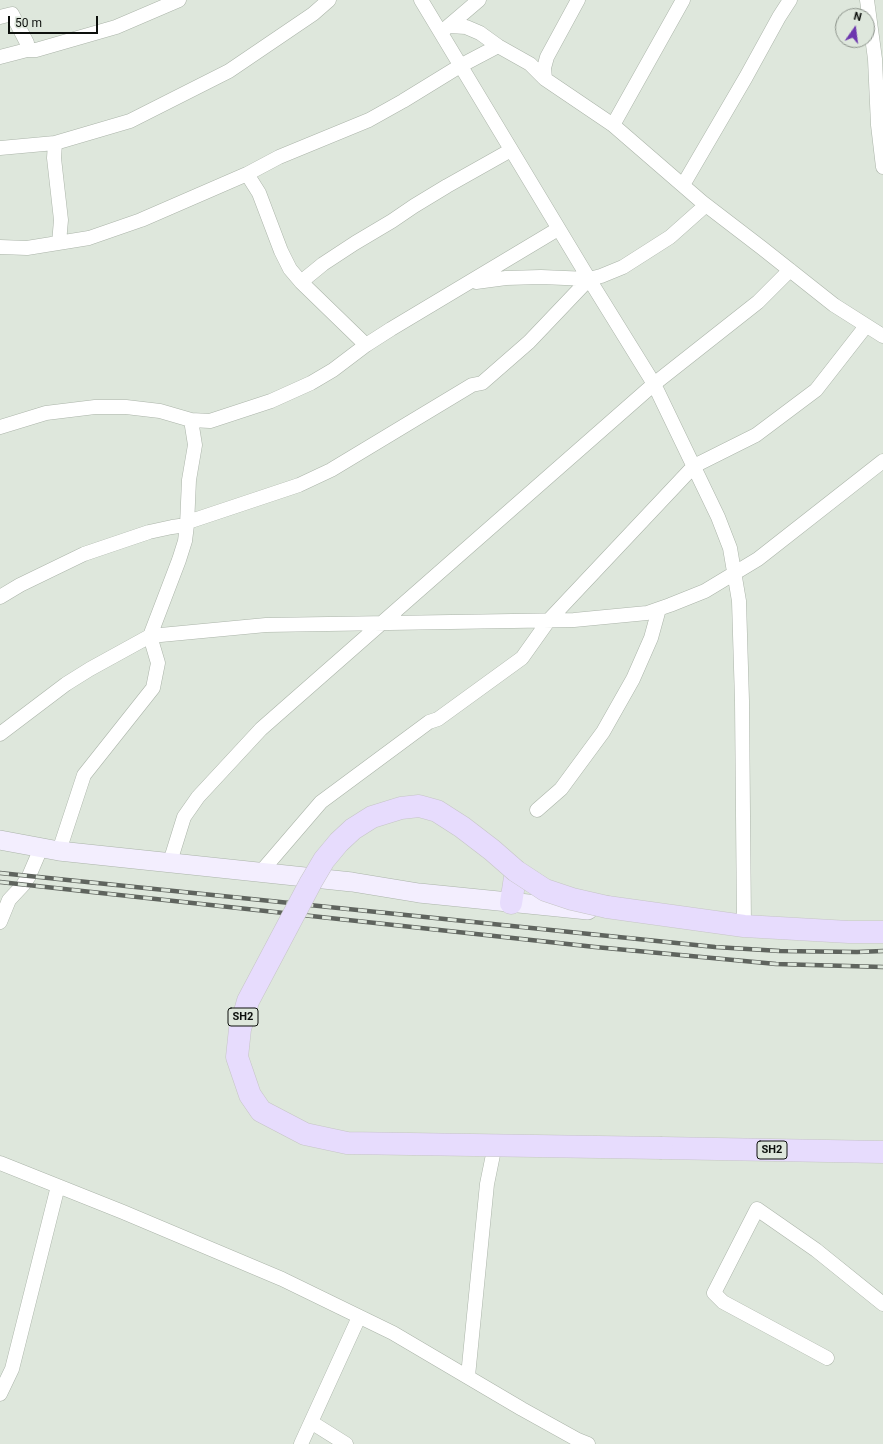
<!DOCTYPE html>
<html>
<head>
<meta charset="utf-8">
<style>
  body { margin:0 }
  #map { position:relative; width:883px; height:1444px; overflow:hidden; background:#dee7dc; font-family:Roboto,sans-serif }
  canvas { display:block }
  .north { position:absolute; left:835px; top:8px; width:40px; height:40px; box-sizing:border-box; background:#dee7dc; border:1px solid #8a9189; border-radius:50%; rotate:14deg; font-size:11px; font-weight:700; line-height:16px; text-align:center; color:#0c0f0c }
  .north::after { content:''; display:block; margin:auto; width:14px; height:18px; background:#6d37ae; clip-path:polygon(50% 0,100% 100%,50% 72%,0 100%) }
  .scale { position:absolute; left:8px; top:16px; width:90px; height:18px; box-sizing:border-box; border:2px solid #0c0f0c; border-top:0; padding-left:5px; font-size:12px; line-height:14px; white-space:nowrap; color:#0c0f0c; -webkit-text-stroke:3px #dee7dc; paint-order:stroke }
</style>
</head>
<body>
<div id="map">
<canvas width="883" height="1444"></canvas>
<div class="north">N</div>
<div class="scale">50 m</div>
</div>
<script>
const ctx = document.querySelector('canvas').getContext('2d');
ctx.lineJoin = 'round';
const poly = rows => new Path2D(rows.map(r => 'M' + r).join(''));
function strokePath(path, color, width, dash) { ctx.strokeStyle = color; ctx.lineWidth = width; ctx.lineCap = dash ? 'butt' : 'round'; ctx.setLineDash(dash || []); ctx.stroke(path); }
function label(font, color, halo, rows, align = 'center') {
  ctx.font = font + ' Roboto,sans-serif'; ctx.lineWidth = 4; ctx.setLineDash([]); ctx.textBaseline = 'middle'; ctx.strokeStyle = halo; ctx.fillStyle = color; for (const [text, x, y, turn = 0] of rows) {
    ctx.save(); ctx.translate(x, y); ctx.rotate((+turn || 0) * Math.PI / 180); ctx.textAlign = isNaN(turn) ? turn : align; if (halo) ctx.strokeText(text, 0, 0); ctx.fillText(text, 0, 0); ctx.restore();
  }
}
const street = poly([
  [421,0,589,279,654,384,718,517,730,548,739,601,742,701,744,926],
  [578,0,547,57,544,68,545,79,613,125,702,202,762,248,834,305,883,336],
  [867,0,875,59,878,125,883,167],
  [0,17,12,14,27,43,27,50],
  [449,26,466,27,480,33,498,46,530,64,545,79],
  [445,29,479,0],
  [0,57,27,50,36,50,116,27,179,0],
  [613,125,683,0],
  [55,143,54,158,61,220,59,243],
  [0,148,55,143,130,121,229,71,313,14,329,0],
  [247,174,259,193,281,251,290,269,301,282,366,345],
  [683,185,746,77,779,17,790,0],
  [0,247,27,248,89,238,141,220,247,174,279,157,369,120,403,101,460,66,498,46],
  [301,282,323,264,355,243,392,221,414,206,447,186,511,150],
  [476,282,506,278,541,277,589,279,601,276,623,267,670,237,706,205],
  [0,427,46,413,95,407,126,407,160,411,191,420,210,421,271,401,311,383,333,370,366,345,391,329,558,229],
  [188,522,299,485,331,470,472,385,482,383,529,342,589,279],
  [0,597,20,585,84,554,149,532,172,527,187,525],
  [0,734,66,684,90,669,150,636,266,625,574,620,647,613,670,605,705,591,758,559,883,461],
  [537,810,561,789,603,732,633,679,651,638,659,609],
  [59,851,84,775,153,688,158,663,150,636,179,560,185,541,187,525,189,480,195,445,191,420],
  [170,862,184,817,198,797,261,729,654,384,758,302,790,270],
  [260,873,321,802,429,722,438,719,522,658,549,620,694,466,756,435,816,390,866,326],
  [0,922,9,900,23,885,29,876,41,848],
  [0,1163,123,1212,282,1279,393,1333,522,1409,578,1440,588,1444],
  [827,1358,723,1302,714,1293,757,1209,816,1250,883,1304],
  [468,1376,487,1184,495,1145],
  [0,1394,12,1369,58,1186],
  [311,1422,346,1444],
  [301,1444,359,1317]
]);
const secondary = poly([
  [0,840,59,851,352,882,419,893,588,910]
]);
const primary = poly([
  [511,903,516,871],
  [607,907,744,926,849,932,883,932],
  [662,1148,883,1152]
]);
strokePath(street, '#abb4a9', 15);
strokePath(secondary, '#abb4a9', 20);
strokePath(primary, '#c5c5c5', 23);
strokePath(street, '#fff', 14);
strokePath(secondary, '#f3eefe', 19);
strokePath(primary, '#e7dcfd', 22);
const rail = poly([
  [0,873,715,947,780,951,857,952,883,951],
  [0,882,595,947,776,964,883,967]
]);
strokePath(rail, '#5f645e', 4.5);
strokePath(rail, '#dee7dc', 3, [9]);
const primaryBridge = poly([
  [607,907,572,899,545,890,516,871,492,850,462,827,437,811,419,806,401,808,372,817,353,829,339,842,324,860,311,882,248,1001,240,1029,237,1057,250,1095,261,1111,305,1134,347,1143,662,1148]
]);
strokePath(primaryBridge, '#c5c5c5', 23, []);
strokePath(primaryBridge, '#e7dcfd', 22);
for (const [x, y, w] of [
  [243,1017,30],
  [772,1150,30]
]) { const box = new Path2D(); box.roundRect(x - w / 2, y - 9, w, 18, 3); ctx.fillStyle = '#dee7dc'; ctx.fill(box); strokePath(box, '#0c0f0c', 1); }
label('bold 11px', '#0c0f0c', null, [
  ["SH2",243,1017],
  ["SH2",772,1150]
]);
</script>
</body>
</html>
